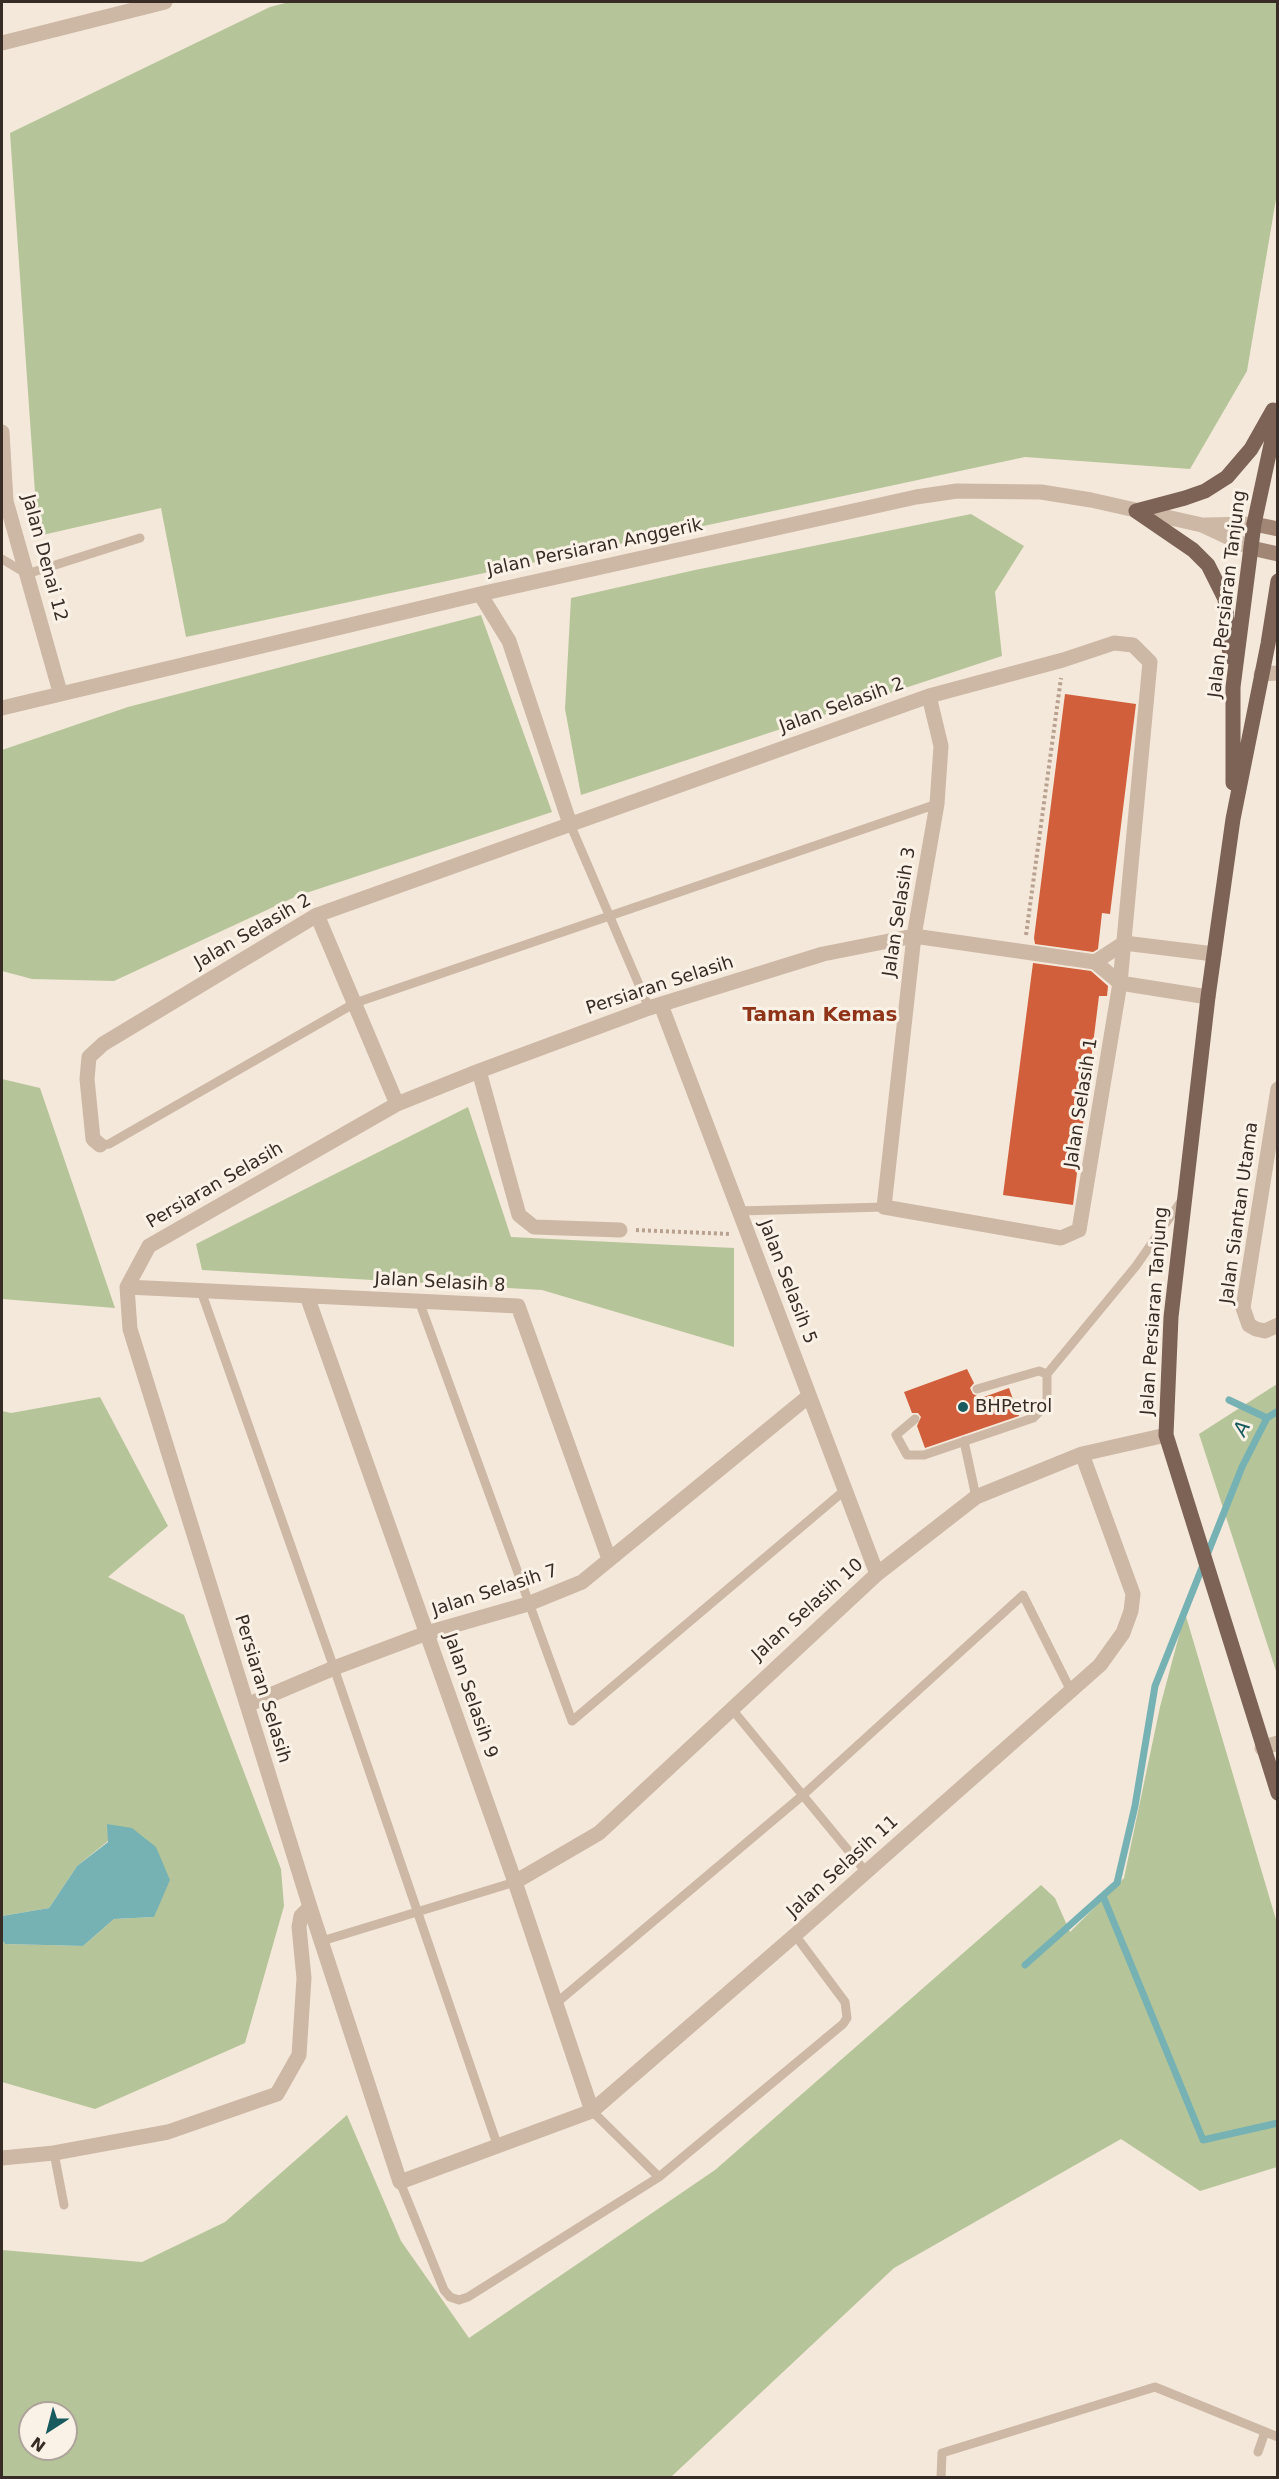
<!DOCTYPE html>
<html>
<head>
<meta charset="utf-8">
<style>
  body { margin:0 }
  #map { position:relative; width:1279px; height:2479px; overflow:hidden; background:#f4e8da; font-family:"DejaVu Sans",sans-serif }
  canvas { display:block }
  .frame { position:absolute; inset:0; border:3px solid #382c27; pointer-events:none }
  .north { position:absolute; left:18px; top:2401px; width:60px; height:60px; box-sizing:border-box; background:#fbf2e7; border:2px solid #ada39a; border-radius:50%; rotate:216deg; font-size:16px; font-weight:700; line-height:24px; text-align:center; color:#382c27 }
  .north::after { content:''; display:block; margin:auto; width:21px; height:27px; background:#185a5e; clip-path:polygon(50% 0,100% 100%,50% 72%,0 100%) }
</style>
</head>
<body>
<div id="map">
<canvas width="1279" height="2479"></canvas>
<div class="frame"></div>
<div class="north">N</div>
</div>
<script>
const ctx = document.querySelector('canvas').getContext('2d');
ctx.lineJoin = 'round';
function fillPath(path, color) { ctx.fillStyle = color; ctx.fill(path, 'evenodd'); }
const poly = rows => new Path2D(rows.map(r => 'M' + r).join(''));
function strokePath(path, color, width, dash) { ctx.strokeStyle = color; ctx.lineWidth = width; ctx.lineCap = dash ? 'butt' : 'round'; ctx.setLineDash(dash || []); ctx.stroke(path); }
function label(font, color, halo, rows, align = 'center') {
  ctx.font = font + ' "DejaVu Sans",sans-serif'; ctx.lineWidth = 6; ctx.setLineDash([]); ctx.textBaseline = 'middle'; ctx.strokeStyle = halo; ctx.fillStyle = color; for (const [text, x, y, turn = 0] of rows) {
    ctx.save(); ctx.translate(x, y); ctx.rotate((+turn || 0) * Math.PI / 180); ctx.textAlign = isNaN(turn) ? turn : align; if (halo) ctx.strokeText(text, 0, 0); ctx.fillText(text, 0, 0); ctx.restore();
  }
}
fillPath(poly([
  [289,2,1277,2,1277,193,1247,371,1190,469,1025,457,186,637,161,508,38,536,10,133,270,7],
  [971,514,1024,546,995,592,1002,656,581,795,565,709,571,598,695,570],
  [481,615,552,812,297,896,114,981,32,979,2,971,2,750,128,707],
  [2,1079,40,1088,115,1308,2,1299],
  [468,1107,511,1237,734,1248,734,1347,542,1290,202,1270,196,1244],
  [1277,1384,1277,1674,1199,1434],
  [100,1397,168,1526,108,1577,184,1615,281,1869,284,1906,245,2043,95,2109,2,2082,2,1940,5,1944,83,1946,114,1919,154,1917,108,1824,108,1841,77,1866,49,1908,2,1916,2,1411,11,1413],
  [1185,1613,1277,1923,1277,2167,1200,2191,1121,2139,894,2268,671,2477,2,2477,2,2250,142,2262,225,2222,347,2115,401,2241,469,2338,715,2170,1041,1885,1055,1898,1070,1932,1124,1878,1160,1707],
  [30,2413,66,2413,66,2449,30,2449]
]), '#b6c599');
fillPath(poly([
  [107,1824,132,1828,156,1847,170,1880,154,1917,114,1919,83,1946,5,1944,2,1940,2,1916,49,1908,77,1866,108,1842]
]), '#76b2b4');
strokePath(poly([
  [1229,1400,1267,1418],
  [1103,1896,1203,2140,1278,2123],
  [1025,1965,1117,1883,1135,1806,1155,1686,1242,1467,1267,1418,1278,1411]
]), '#76b2b4', 7);
fillPath(poly([
  [1065,694,1136,704,1110,914,1102,913,1098,949,1093,952,1035,944,1034,938],
  [1033,963,1091,971,1108,986,1107,996,1099,996,1073,1205,1003,1195],
  [967,1369,974,1383,970,1388,973,1394,981,1398,1009,1388,1019,1416,925,1448,917,1426,921,1417,918,1413,912,1413,904,1392]
]), '#d15f3b');
strokePath(poly([
  [1026,935,1061,678],
  [636,1230,730,1234]
]), '#b9a18f', 4, [3, 3]);
strokePath(poly([
  [2,559,27,574,140,538],
  [570,824,649,1008],
  [100,1145,109,1144,355,1003,937,804],
  [739,1211,884,1207],
  [201,1291,334,1668,498,2147],
  [419,1301,572,1721,845,1490],
  [977,1389,1039,1371,1047,1374,1136,1266,1182,1200],
  [915,1419,896,1435,907,1455,924,1455,1033,1418,1047,1404,1047,1374],
  [964,1441,976,1497],
  [731,1708,866,1872],
  [322,1941,515,1882],
  [554,2005,803,1795,1023,1595,1071,1691],
  [592,2111,659,2177],
  [54,2153,64,2205],
  [400,2182,444,2290,450,2297,459,2300,468,2297,659,2177,843,2024,847,2018,845,2002,795,1935],
  [1258,2452,1265,2432],
  [941,2478,942,2453,1155,2387,1278,2437]
]), '#cdb7a5', 9);
strokePath(poly([
  [2,43,165,2],
  [2,432,6,501,60,692],
  [1205,525,1254,524],
  [480,594,509,641,570,824],
  [1261,674,1278,673],
  [2,708,480,594,916,497,957,491,1041,492,1091,500,1202,525,1251,548],
  [317,915,397,1104],
  [1095,962,1124,943,1214,954],
  [661,1005,877,1574],
  [479,1071,519,1215,534,1227,620,1230],
  [1278,1089,1243,1308,1249,1325,1256,1329,1265,1331,1278,1325],
  [100,1145,93,1139,87,1079,89,1057,103,1044,317,915,929,696,1063,660,1114,643,1133,645,1150,662,1120,983,1079,1230,1061,1238,884,1207,914,936,937,804,941,746,929,696],
  [127,1287,518,1306,609,1559],
  [307,1296,515,1882,592,2111],
  [1082,1454,1133,1594,1131,1611,1123,1633,1100,1665,795,1935,592,2111,400,2182,310,1907,130,1329,127,1287,149,1246,397,1104,479,1071,649,1008,823,954,914,936,1095,962,1120,983,1208,997],
  [247,1705,334,1668,427,1633,528,1604,582,1582,809,1396],
  [1262,1748,1278,1743],
  [515,1882,599,1833,877,1574,976,1497,1082,1454,1166,1435],
  [2,2158,54,2153,168,2132,277,2094,299,2055,304,1978,299,1927,301,1916,310,1907]
]), '#cdb7a5', 15);
strokePath(poly([
  [1254,524,1278,529],
  [1251,548,1278,554]
]), '#a18676', 15);
strokePath(poly([
  [1136,511,1193,550,1208,565,1225,599,1230,657],
  [1136,511,1185,498,1205,491,1227,477,1251,449,1273,410],
  [1278,581,1268,644,1233,819,1208,997,1171,1317,1166,1435,1278,1793],
  [1233,783,1233,687,1254,524,1278,412]
]), '#7c6356', 15);
for (const [x, y, r, color] of [
  [963,1407,6,"#185a5e"]
]) { const dot = new Path2D(); dot.arc(x, y, r, 0, 2 * Math.PI); ctx.fillStyle = color; ctx.fill(dot); strokePath(dot, '#fbf2e7', 2); }
label('18px', '#382c27', '#fbf2e7', [
  ["Jalan Persiaran Anggerik",595,548,-12],
  ["Jalan Denai 12",44,558,75],
  ["Jalan Persiaran Tanjung",1228,594,-83],
  ["Jalan Selasih 2",842,706,-20],
  ["Jalan Selasih 3",900,912,-81],
  ["Jalan Selasih 2",253,932,-30],
  ["Persiaran Selasih",660,986,-18],
  ["Jalan Selasih 1",1082,1103,-81],
  ["Persiaran Selasih",215,1186,-30],
  ["Jalan Siantan Utama",1240,1213,-82],
  ["Jalan Selasih 5",787,1282,69],
  ["Jalan Selasih 8",440,1283,3],
  ["Jalan Persiaran Tanjung",1155,1311,-86],
  ["Jalan Selasih 7",495,1591,-18],
  ["Jalan Selasih 10",808,1610,-42],
  ["Persiaran Selasih",262,1689,73],
  ["Jalan Selasih 9",470,1696,71],
  ["Jalan Selasih 11",843,1867,-42]
]);
label('18px', '#382c27', '#fbf2e7', [
  ["BHPetrol",975,1407]
], 'left');
label('bold 20px', '#8f3418', '#fbf2e7', [
  ["Taman Kemas",820,1016]
]);
label('italic 20px', '#185a5e', '#fbf2e7', [
  ["A",1243,1429,-63]
]);
</script>
</body>
</html>
